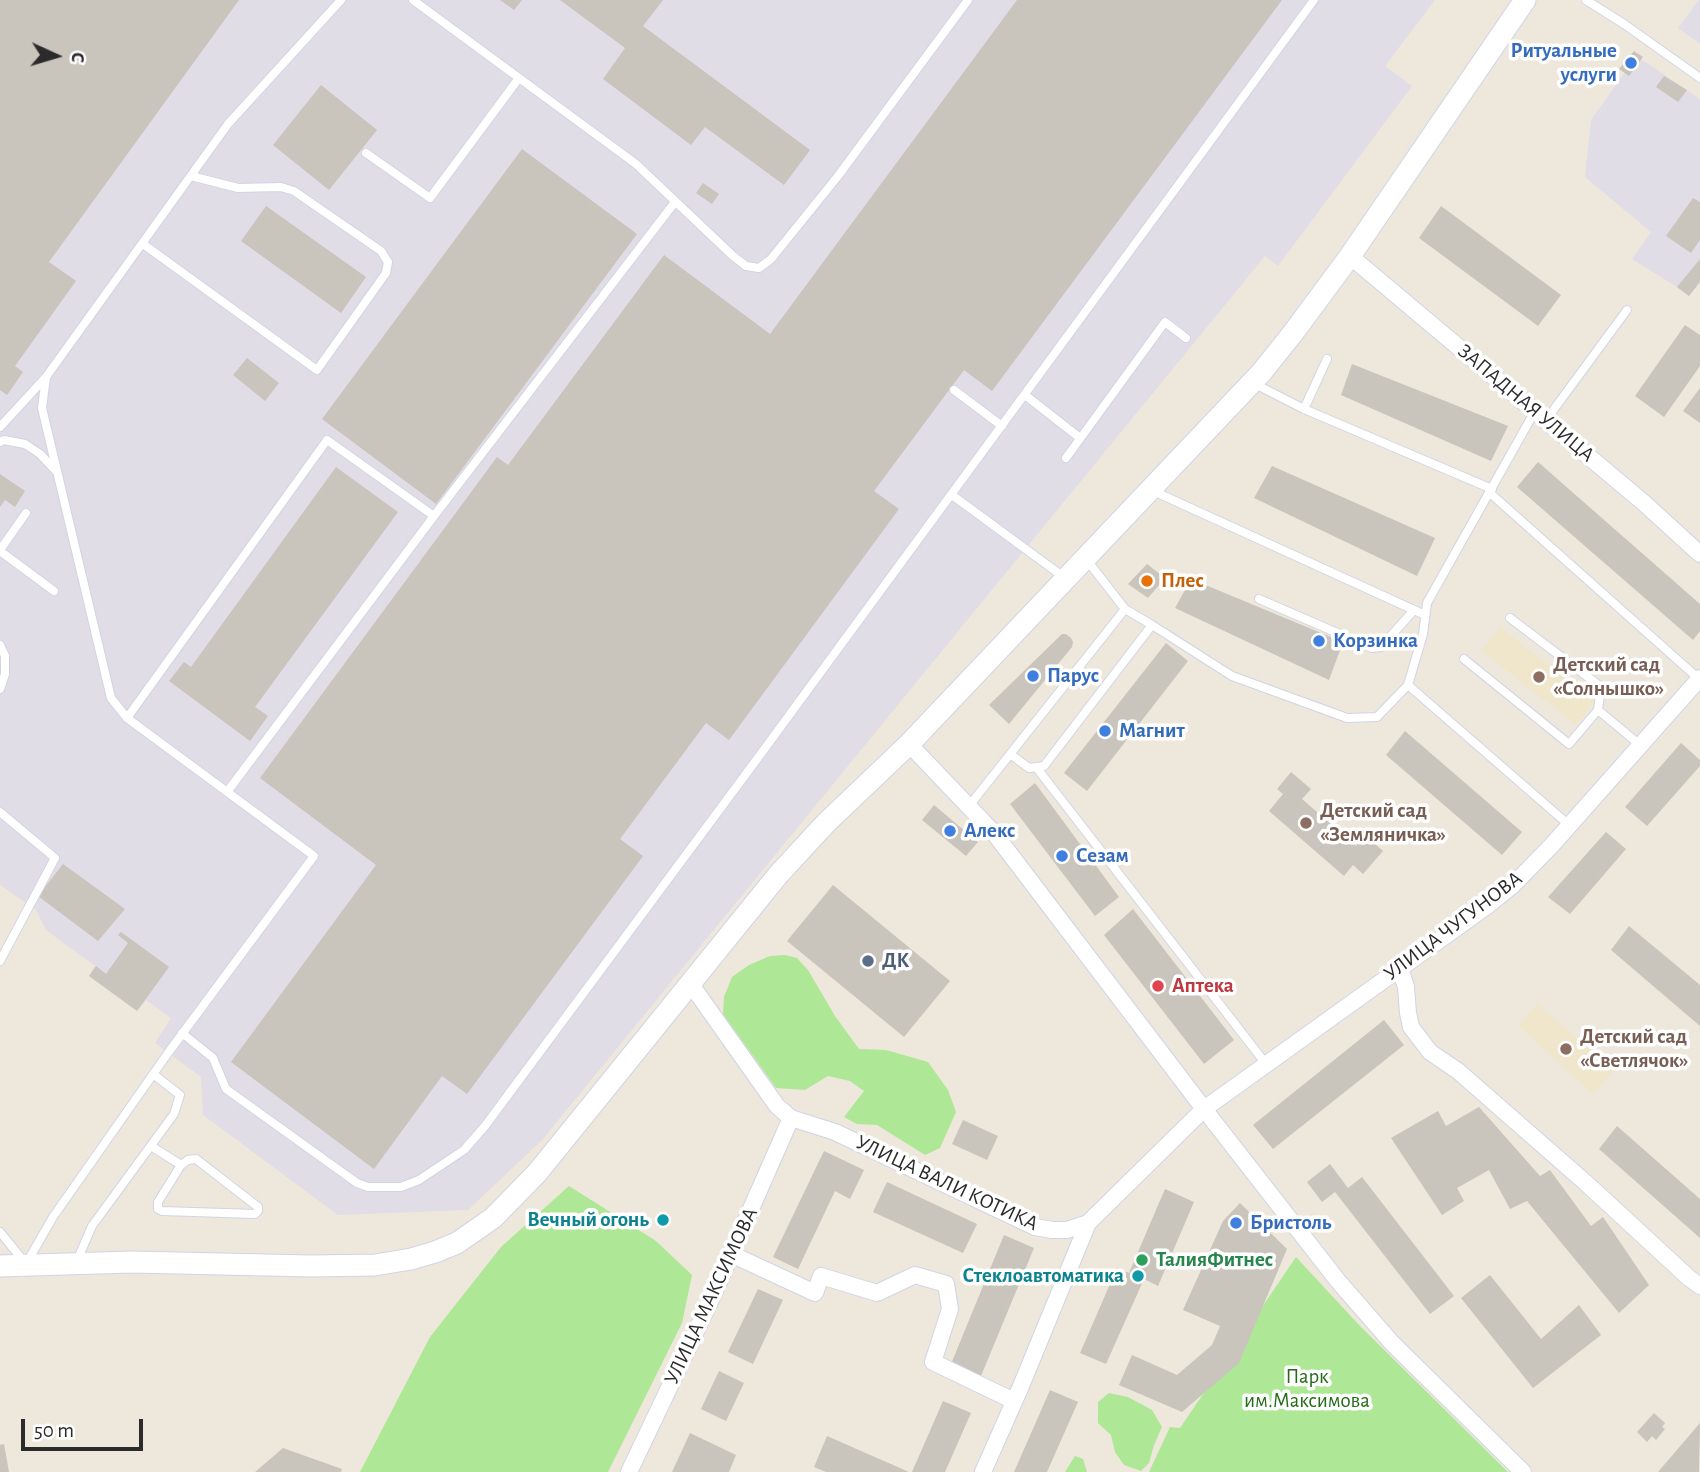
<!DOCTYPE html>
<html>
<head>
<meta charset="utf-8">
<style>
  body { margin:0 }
  #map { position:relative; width:1700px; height:1472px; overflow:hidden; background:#eee7dc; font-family:"Alegreya Sans",sans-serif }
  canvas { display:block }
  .north { position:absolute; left:21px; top:21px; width:70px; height:70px; -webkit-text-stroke:5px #fff; paint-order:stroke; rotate:94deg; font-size:19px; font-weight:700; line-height:28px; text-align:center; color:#2b2b2b }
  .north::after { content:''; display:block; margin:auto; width:24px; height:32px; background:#2b2b2b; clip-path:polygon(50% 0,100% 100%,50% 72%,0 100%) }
  .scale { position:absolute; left:21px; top:1419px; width:122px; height:32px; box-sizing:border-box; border:4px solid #2b2b2b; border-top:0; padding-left:9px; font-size:21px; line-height:24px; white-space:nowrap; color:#2b2b2b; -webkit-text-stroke:5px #fff; paint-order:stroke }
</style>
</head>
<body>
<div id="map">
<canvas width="1700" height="1472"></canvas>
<div class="north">С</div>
<div class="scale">50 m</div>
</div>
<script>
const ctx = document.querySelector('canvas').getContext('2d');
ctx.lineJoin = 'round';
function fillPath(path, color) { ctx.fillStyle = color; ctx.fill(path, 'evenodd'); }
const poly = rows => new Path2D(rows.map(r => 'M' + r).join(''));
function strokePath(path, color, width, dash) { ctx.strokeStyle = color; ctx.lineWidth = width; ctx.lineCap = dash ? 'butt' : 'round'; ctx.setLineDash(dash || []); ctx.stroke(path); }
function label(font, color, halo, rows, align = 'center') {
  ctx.font = font + ' "Alegreya Sans",sans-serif'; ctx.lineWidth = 7; ctx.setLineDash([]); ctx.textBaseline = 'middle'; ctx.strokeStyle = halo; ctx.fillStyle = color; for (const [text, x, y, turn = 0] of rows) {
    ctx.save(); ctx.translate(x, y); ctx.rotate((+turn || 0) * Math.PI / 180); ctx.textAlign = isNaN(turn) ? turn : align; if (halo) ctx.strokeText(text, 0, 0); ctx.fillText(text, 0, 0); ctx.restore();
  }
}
fillPath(poly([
  [0,0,1435,0,1385,66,1412,86,1278,266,1265,256,542,1140,468,1210,338,1215,203,1115,201,1077,155,1043,171,1018,146,1000,137,1011,89,976,95,966,46,930,36,910,0,885],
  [1699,0,1700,0,1700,44,1678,28],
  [1638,57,1700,99,1700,282,1689,296,1677,287,1632,259,1651,232,1585,177,1591,120,1623,75]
]), '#e0dde6');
fillPath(poly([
  [1500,627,1595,702,1576,725,1482,651],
  [1537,1003,1613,1071,1593,1094,1518,1026]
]), '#f0e6cb');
fillPath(poly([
  [785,955,797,958,808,970,835,1016,859,1049,886,1050,928,1062,948,1090,956,1112,940,1148,925,1155,877,1125,857,1124,844,1117,864,1091,850,1081,828,1076,805,1090,776,1088,725,1017,723,1014,724,997,732,977,749,965,770,956],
  [569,1186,656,1241,692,1275,682,1323,608,1472,360,1472,430,1337,501,1247],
  [1296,1257,1360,1326,1508,1472,1149,1472,1170,1427,1180,1428],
  [1109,1393,1128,1397,1152,1410,1162,1427,1154,1445,1149,1463,1141,1471,1124,1465,1115,1452,1111,1435,1098,1423,1098,1402],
  [1075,1456,1083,1459,1087,1472,1065,1472]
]), '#aee796');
fillPath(poly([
  [0,0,239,0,49,262,76,281,15,366,23,372,7,395,0,390],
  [500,0,522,0,514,10],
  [560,0,663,0,643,26,810,150,784,185,705,127,691,145,603,79,625,48],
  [1017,0,1282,0,992,391,964,370,874,491,899,509,729,740,706,723,620,839,643,856,467,1094,442,1076,374,1169,231,1062,376,865,260,778,497,457,508,465,664,255,770,334],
  [1634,51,1643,57,1629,76,1619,69],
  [1664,76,1687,90,1678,102,1656,87],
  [321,85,377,130,329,190,273,145],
  [522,149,637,234,436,504,322,419],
  [703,183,719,194,712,204,696,193],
  [1693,198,1700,202,1700,240,1691,253,1666,236],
  [266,206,366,277,341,313,241,241],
  [1441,206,1561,295,1538,326,1419,238],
  [1700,259,1700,282,1689,296,1677,287],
  [1685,325,1700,335,1700,366,1664,417,1635,396],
  [247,358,279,383,265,401,233,375],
  [1352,364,1508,426,1491,461,1341,395],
  [1700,388,1700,423,1683,411],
  [1538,462,1700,604,1700,631,1693,640,1517,487],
  [1272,466,1435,538,1417,576,1254,498],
  [336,467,398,512,255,707,268,716,250,741,169,681,184,662,191,667],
  [0,474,25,491,15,507,5,500,0,507],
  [1147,564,1165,578,1148,598,1128,584],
  [1191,579,1343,642,1329,680,1175,608],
  [1062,634,1066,634,1071,638,1073,642,1072,647,1009,724,989,705],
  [1166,643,1188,661,1087,791,1064,773],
  [1405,731,1522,832,1502,855,1386,755],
  [1681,743,1700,760,1700,766,1647,826,1625,807],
  [1291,772,1311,789,1302,799,1356,846,1365,835,1383,851,1363,874,1353,865,1344,876,1269,811,1283,794,1277,789],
  [1035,783,1119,897,1095,916,1010,804],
  [934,805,978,842,966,856,922,820],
  [1606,832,1626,849,1570,914,1548,897],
  [63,864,125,909,98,941,38,896],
  [833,885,950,981,904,1037,787,941],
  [1133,909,1234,1040,1204,1064,1104,935],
  [1629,926,1700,985,1700,1026,1611,950],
  [121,932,169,967,137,1011,89,976,96,966,106,974,128,943,118,935],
  [1384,1020,1404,1045,1273,1149,1253,1125],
  [1479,1107,1540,1176,1550,1170,1591,1226,1603,1217,1649,1285,1619,1313,1527,1201,1510,1209,1489,1170,1457,1188,1464,1201,1442,1215,1391,1138,1438,1111,1446,1126],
  [963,1120,998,1136,987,1160,952,1144],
  [1617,1126,1700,1199,1700,1238,1599,1149],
  [824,1151,864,1170,850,1199,835,1191,798,1269,773,1257],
  [1330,1164,1348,1188,1362,1177,1454,1296,1430,1314,1335,1192,1322,1202,1307,1182],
  [887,1182,977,1224,963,1253,873,1212],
  [1165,1189,1194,1202,1158,1286,1144,1279,1106,1364,1080,1353,1117,1268,1129,1273],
  [1240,1203,1287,1249,1239,1363,1182,1412,1119,1385,1132,1355,1177,1375,1212,1345,1220,1326,1183,1310,1223,1221],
  [1004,1235,1034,1248,981,1376,951,1364],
  [1490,1275,1541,1339,1579,1305,1601,1335,1533,1388,1461,1298],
  [758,1289,783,1300,753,1364,728,1352],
  [719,1371,744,1383,726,1421,701,1409],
  [1050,1390,1078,1402,1047,1472,1014,1472],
  [943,1401,971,1413,945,1472,912,1472],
  [1654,1413,1665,1423,1662,1427,1665,1429,1656,1440,1652,1436,1647,1442,1637,1432],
  [1700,1423,1699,1472,1658,1472],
  [690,1433,736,1455,729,1472,672,1472],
  [827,1436,909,1472,826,1472,814,1467],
  [4,1444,9,1472,0,1472,0,1445],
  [283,1448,342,1469,341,1472,255,1472]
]), '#c9c4bc');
const service = poly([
  [413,0,636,164,733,256,746,266,759,268,771,259,838,176,968,0],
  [1586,0,1624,24,1700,78],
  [366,153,430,198,519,78],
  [143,244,317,370,386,273,388,262,381,251,294,191,281,187,238,188,191,176],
  [1255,384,1304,409,1492,489],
  [954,390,1002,426],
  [1025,395,1080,438],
  [1304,409,1327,359],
  [1546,420,1627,310],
  [0,427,46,377,228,124,341,0],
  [0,442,4,440,25,444,40,454,56,471],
  [1066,458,1165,322,1186,338],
  [1151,490,1425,615],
  [1490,493,1699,679],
  [952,495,1065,578],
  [0,550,26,513],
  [0,551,54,591],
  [1259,599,1372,648,1381,647,1414,610],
  [1510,618,1601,687,1598,710],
  [1152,625,1232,676,1347,718,1377,717,1408,685,1423,634,1427,603,1535,411],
  [0,645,5,656,5,674,0,689],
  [1464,659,1569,744,1598,710,1640,745],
  [1408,685,1569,825],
  [127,718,327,440,434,516],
  [1010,754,1029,768,1044,766,1152,625,1125,609],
  [1036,767,1266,1064],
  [227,792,434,516,675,202],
  [969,806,1125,609,1086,559],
  [0,812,55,858,0,961],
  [182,1033,213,1058,226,1089,357,1183,368,1187,401,1187,419,1180,464,1150,485,1126,760,755,1314,0],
  [151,1146,181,1165],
  [196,1159,258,1207,258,1211,255,1214,162,1211,158,1209,158,1202,181,1165,188,1160,196,1159],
  [0,1232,26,1264,53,1217,168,1053,314,856,127,718,111,698,42,408,46,377],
  [76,1263,92,1226,174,1114,180,1095,153,1074]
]);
const minor = poly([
  [1350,256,1644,503,1700,554],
  [909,744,994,833,1204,1109,1338,1281,1392,1343,1523,1472],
  [1400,968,1406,987,1408,1013,1411,1027,1430,1052,1458,1071,1586,1183,1689,1278,1700,1286],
  [690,983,777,1106,791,1118,835,1132,1035,1227,1052,1230,1067,1230,1088,1223,1021,1386,983,1472],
  [1088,1223,1204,1109,1487,906,1513,885,1552,845,1700,678],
  [731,1254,815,1293,821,1276,877,1293,915,1275,946,1284,950,1309,933,1362,1014,1401],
  [629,1472,709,1304,791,1118]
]);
const secondary = poly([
  [0,1266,132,1262,311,1266,375,1265,411,1259,435,1252,457,1243,493,1218,537,1173,778,875,826,823,909,744,1261,373,1293,333,1350,256,1525,0]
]);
strokePath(service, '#d1d4e4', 10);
strokePath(minor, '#d1d4e4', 18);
strokePath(secondary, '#d1d4e4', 23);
strokePath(service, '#fff', 8);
strokePath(minor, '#fff', 16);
strokePath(secondary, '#fff', 21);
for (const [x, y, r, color] of [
  [1631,63,7,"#3f7fe0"],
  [1147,581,7,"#e8710a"],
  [1319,641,7,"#3f7fe0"],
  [1033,676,7,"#3f7fe0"],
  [1539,677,7,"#8d6e63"],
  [1105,731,7,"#3f7fe0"],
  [1306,823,7,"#8d6e63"],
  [950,831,7,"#3f7fe0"],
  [1062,856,7,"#3f7fe0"],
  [868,961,7,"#5c6f8a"],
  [1158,986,7,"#e0444e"],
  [1566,1049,7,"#8d6e63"],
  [663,1220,7,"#0f9aa8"],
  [1236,1223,7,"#3f7fe0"],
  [1142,1260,7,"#2e9e5b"],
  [1138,1276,7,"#0f9aa8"]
]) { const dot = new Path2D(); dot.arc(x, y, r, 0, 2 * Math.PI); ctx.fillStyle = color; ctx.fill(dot); strokePath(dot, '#fff', 2.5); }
label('bold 21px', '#366cbe', '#fff', [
  ["Ритуальные",1617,51,"right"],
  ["услуги",1617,75,"right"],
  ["Корзинка",1333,641],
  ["Парус",1047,676],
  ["Магнит",1119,731],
  ["Алекс",964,831],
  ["Сезам",1076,856],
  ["Бристоль",1250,1223]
], 'left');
label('21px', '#2b2b2b', '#fff', [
  ["ЗАПАДНАЯ УЛИЦА",1526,403,40],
  ["УЛИЦА ЧУГУНОВА",1453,926,-37],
  ["УЛИЦА ВАЛИ КОТИКА",947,1183,25],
  ["УЛИЦА МАКСИМОВА",711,1296,-65]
]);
label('bold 21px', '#c56008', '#fff', [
  ["Плес",1161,581]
], 'left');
label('bold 21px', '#785e54', '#fff', [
  ["Детский сад",1553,665],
  ["«Солнышко»",1553,689],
  ["Детский сад",1320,811],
  ["«Земляничка»",1320,835],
  ["Детский сад",1580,1037],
  ["«Светлячок»",1580,1061]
], 'left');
label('bold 21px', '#4e5e75', '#fff', [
  ["ДК",882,961]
], 'left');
label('bold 21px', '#be3a42', '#fff', [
  ["Аптека",1172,986]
], 'left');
label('bold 21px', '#0d838f', '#fff', [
  ["Вечный огонь",649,1220],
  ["Стеклоавтоматика",1124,1276]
], 'right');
label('bold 21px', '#27864d', '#fff', [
  ["ТалияФитнес",1156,1260]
], 'left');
label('21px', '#246c16', '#fff', [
  ["Парк",1307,1377],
  ["им.Максимова",1307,1401]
]);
</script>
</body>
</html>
